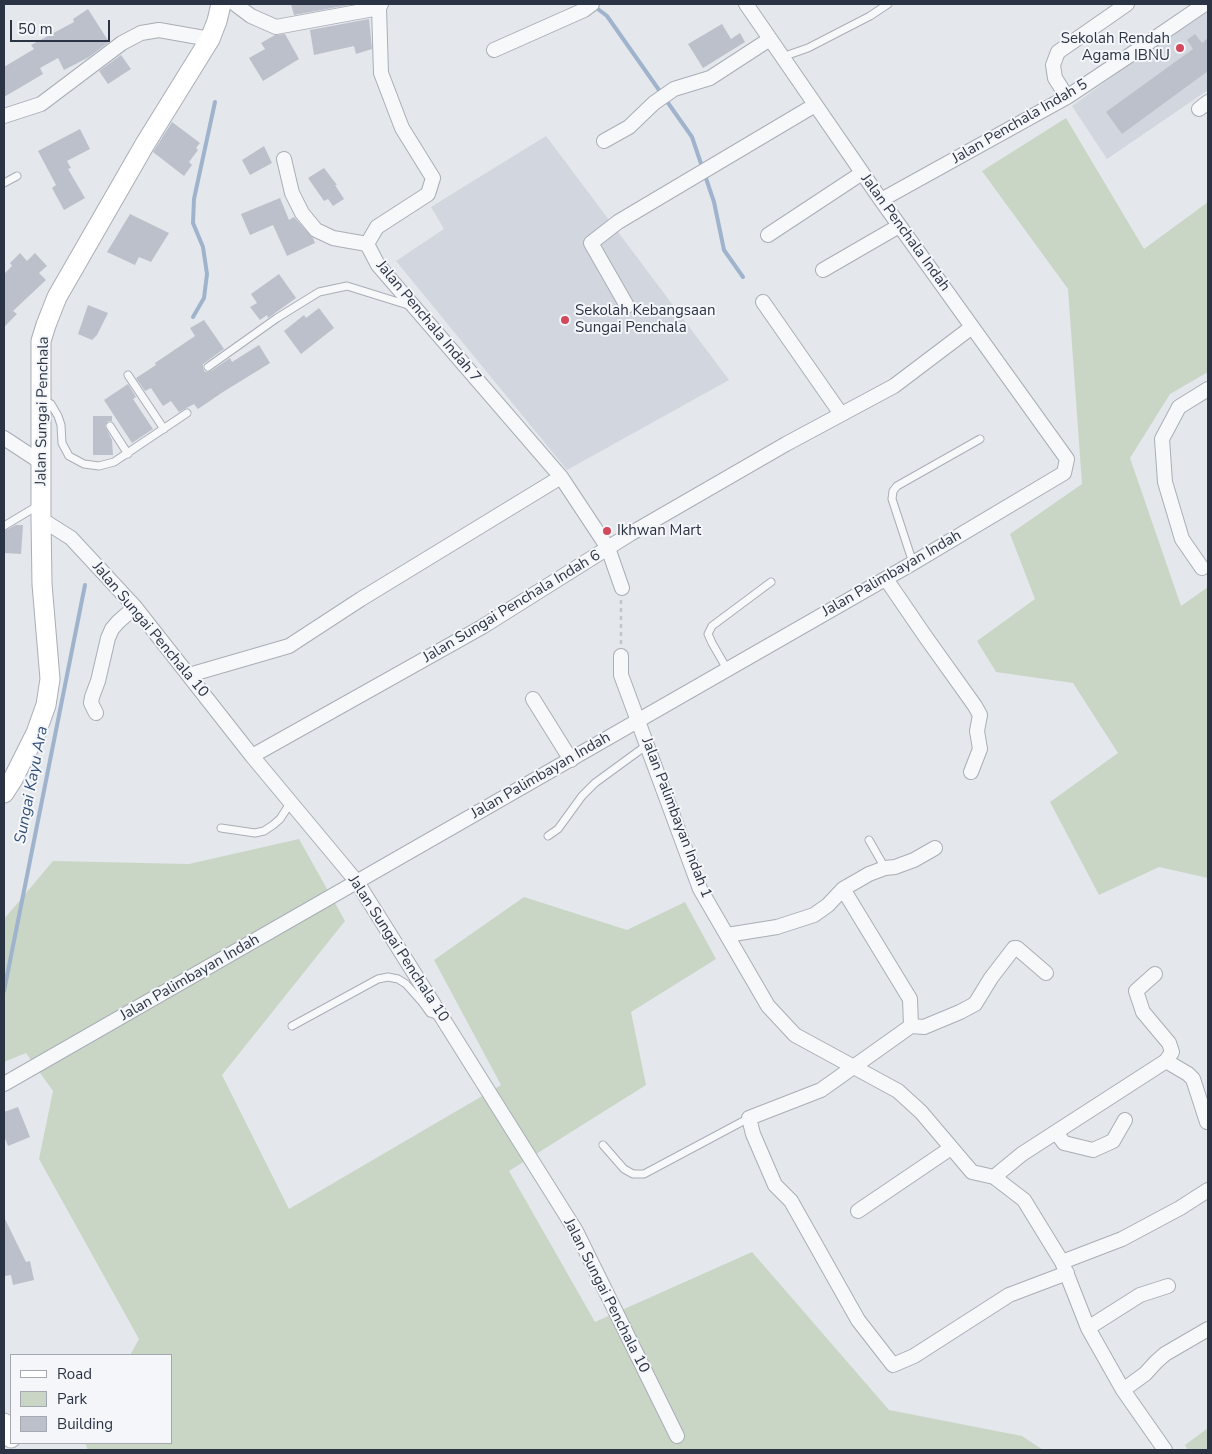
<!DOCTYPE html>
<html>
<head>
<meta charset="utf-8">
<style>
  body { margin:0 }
  #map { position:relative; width:1212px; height:1454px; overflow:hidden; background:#e4e7ec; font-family:"Nunito Sans",sans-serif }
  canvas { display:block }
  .frame { position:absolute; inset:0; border:5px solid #2b3445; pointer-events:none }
  .legend { position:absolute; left:10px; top:1354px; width:162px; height:90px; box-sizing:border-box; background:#f4f6f9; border:1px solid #a4a8b1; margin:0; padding:6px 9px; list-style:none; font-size:15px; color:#2b3445 }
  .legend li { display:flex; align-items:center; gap:10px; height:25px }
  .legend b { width:25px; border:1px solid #a4a8b1 }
  .scale { position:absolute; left:10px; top:20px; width:100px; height:22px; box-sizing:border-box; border:2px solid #2b3445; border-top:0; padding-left:6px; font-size:15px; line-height:18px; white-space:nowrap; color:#2b3445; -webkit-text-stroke:4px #f4f6f9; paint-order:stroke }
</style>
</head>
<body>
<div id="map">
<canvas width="1212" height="1454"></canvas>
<div class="frame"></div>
<ul class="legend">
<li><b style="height:6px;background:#fff"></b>Road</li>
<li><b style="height:14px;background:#c9d6c5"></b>Park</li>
<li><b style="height:14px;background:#bbc0ca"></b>Building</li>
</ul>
<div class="scale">50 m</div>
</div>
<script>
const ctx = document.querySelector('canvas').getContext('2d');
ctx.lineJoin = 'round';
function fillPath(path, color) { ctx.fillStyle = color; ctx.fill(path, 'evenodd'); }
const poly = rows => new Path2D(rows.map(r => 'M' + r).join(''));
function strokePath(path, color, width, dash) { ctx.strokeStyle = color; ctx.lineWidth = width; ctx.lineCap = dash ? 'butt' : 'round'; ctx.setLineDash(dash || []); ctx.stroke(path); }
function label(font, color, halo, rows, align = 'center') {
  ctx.font = font + ' "Nunito Sans",sans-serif'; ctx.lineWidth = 4; ctx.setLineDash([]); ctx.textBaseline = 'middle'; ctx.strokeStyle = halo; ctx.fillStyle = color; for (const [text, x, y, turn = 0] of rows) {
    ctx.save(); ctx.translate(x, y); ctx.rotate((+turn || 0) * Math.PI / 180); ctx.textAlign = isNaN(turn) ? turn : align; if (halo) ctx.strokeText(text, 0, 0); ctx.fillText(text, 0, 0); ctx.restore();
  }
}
fillPath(poly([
  [1208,7,1208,90,1107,159,1072,106],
  [546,136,729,380,567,470,396,261,444,229,431,207]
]), '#d2d6de');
fillPath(poly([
  [1066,118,1144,249,1208,202,1208,372,1170,394,1130,458,1181,606,1208,587,1208,878,1159,867,1099,895,1050,802,1118,753,1073,683,996,672,977,641,1035,599,1010,534,1082,484,1068,289,982,171],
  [299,839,345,921,222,1075,289,1209,501,1085,434,960,524,897,627,930,685,902,716,959,631,1012,646,1085,509,1171,595,1322,752,1252,889,1410,1022,1436,1043,1450,88,1450,85,1443,171,1443,171,1355,130,1355,139,1339,39,1159,53,1091,26,1053,4,1062,4,919,53,861,189,864],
  [1208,1428,1208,1450,1188,1450,1185,1445]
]), '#c9d6c5');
strokePath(poly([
  [594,6,607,16,692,137,714,202,724,250,743,277],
  [193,317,204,298,207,274,203,247,193,223,194,199,215,102],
  [4,991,85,585]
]), '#9fb4cc', 4);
fillPath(poly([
  [291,4,354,4,294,15],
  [88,9,109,42,89,57,64,70,58,58,40,68,43,74,4,97,4,67,34,49,31,45,74,22,73,19],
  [369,19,372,49,356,54,354,46,314,55,310,30],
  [722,24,731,39,740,33,745,42,703,68,688,44],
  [285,34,299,59,263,81,249,58,265,49,261,43,275,35],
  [1195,34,1202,43,1208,38,1208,71,1122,134,1106,112,1193,49,1187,40],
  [121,55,131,69,108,84,99,71],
  [172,122,200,143,196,148,198,150,189,162,192,165,184,176,153,152],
  [80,129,90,149,67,161,71,168,68,169,85,198,64,210,52,188,56,185,38,151],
  [264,146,272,163,250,175,242,160],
  [324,168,337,185,335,185,344,199,333,206,328,199,324,201,308,178],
  [280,198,289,220,294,217,313,238,315,243,287,256,273,225,250,235,241,214],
  [130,214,169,233,151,262,139,257,135,265,107,252],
  [20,253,27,261,35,253,47,266,39,273,46,280,13,311,17,314,4,327,4,274,12,266,10,263],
  [279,274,296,298,268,318,267,315,260,320,250,307,257,303,251,294],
  [88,305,108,313,97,335,92,340,78,334],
  [319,308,334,328,301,354,284,331,304,315,306,318],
  [204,320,224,349,203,364,203,368,205,372,211,371,230,358,232,362,259,345,270,363,223,392,198,409,194,404,179,412,171,401,163,406,151,388,145,391,136,378,156,365,155,363,195,336,190,328],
  [128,384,136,397,133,399,153,429,132,443,104,400],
  [93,416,112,416,112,421,108,421,105,426,112,440,113,455,93,455],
  [16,525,23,525,21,554,4,553,4,531],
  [18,1107,30,1137,8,1146,4,1136,4,1112],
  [4,1217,26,1262,30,1261,34,1280,13,1285,11,1275,4,1276]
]), '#bbc0ca');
const lane = poly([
  [782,57,808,48,870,16,888,4],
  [4,183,17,176],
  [208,367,277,318,319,292,347,286,408,305],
  [128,375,164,429],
  [44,401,51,404,58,416,61,425,62,443,69,456,84,464,99,466,114,462,187,413],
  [110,426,128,454],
  [4,526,39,505],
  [913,563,892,499,893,491,897,486,980,439],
  [727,669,712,643,708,634,712,626,771,582],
  [221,828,255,833,264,831,273,825,280,819,291,802],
  [548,836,558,829,582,796,595,783,647,745],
  [869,840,885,868],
  [292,1026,378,979,388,977,398,979,406,984,422,1002,430,1013,439,1016],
  [603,1145,624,1169,633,1174,644,1174,749,1118]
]);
const street = poly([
  [235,4,251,16,276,27,379,8],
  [381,4,379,8,381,73,402,128,433,178,428,194,377,227,367,244,378,265,561,477,608,548,622,588],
  [494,50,584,10,592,4],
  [1067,97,1055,78,1053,65,1058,52,1127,4],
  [1199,109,1208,102],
  [4,116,41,104,122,43,141,33,159,30,210,39],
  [604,141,629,127,654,103,674,89,710,78,770,39],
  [284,159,292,193,302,213,316,230,333,238,367,244],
  [881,200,1067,97,1139,49,1205,4],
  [768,235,862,173],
  [823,270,899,226],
  [763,302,841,414],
  [627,306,591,243,618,222,815,105],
  [4,438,42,463],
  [41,519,71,538,135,607,252,756,357,882,576,1231,677,1436],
  [1202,568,1182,539,1165,482,1162,439,1179,407,1208,389],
  [886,579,925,636,975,706,980,715,977,731,980,749,971,772],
  [621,656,621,675,700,889,768,1006,795,1035,898,1091,921,1112,972,1172,994,1177,1024,1200,1062,1262,1088,1328,1123,1390,1165,1450],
  [189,675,289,646,361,599,561,477],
  [533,699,571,760],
  [96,713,91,703,92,697,98,681,108,638,112,629,118,622,135,607],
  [252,756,482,627,630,534,786,444,894,386,972,327],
  [935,848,914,860,895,867,885,868,869,874,843,889,910,999,911,1026,821,1090,749,1118,753,1134,775,1185,791,1201,858,1320,893,1365,914,1356,1009,1295,1067,1273],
  [727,935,777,927,814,915,828,905,843,889],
  [911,1026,924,1027,960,1012,975,1004,991,978,1014,948,1017,948,1046,973],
  [1166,1061,1188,1074,1193,1079,1207,1122],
  [4,1084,913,563,1064,473,1067,459,881,200,746,4],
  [1056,1132,1166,1061,1172,1052,1169,1043,1143,1012,1136,991,1155,974],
  [994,1177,1022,1154,1056,1132,1064,1143,1093,1150,1113,1141,1125,1120],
  [858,1211,951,1148],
  [1062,1262,1122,1239,1180,1208,1208,1190],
  [1088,1328,1140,1295,1168,1286],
  [1123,1390,1145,1374,1156,1362,1165,1354,1208,1329]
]);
const secondary = poly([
  [4,793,13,779,36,733,46,705,50,679,42,584,41,519,41,341,46,325,57,297,145,144,210,39,217,21,221,4],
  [4,1423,11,1438]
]);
strokePath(lane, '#a9aeb7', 9);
strokePath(street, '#a9aeb7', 16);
strokePath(secondary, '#a9aeb7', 21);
strokePath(poly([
  [621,644,621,600]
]), '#c2c5cb', 2.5, [4, 4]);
strokePath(lane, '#f7f8fa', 7);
strokePath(street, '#f7f8fa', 14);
strokePath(secondary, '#fff', 19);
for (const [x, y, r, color] of [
  [1180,48,5,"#d1495b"],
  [565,320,5,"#d1495b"],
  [607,531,5,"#d1495b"]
]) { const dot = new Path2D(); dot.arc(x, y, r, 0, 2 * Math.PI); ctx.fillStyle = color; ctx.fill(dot); strokePath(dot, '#f4f6f9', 2); }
label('15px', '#2b3445', '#f4f6f9', [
  ["Sekolah Rendah",1170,39,"right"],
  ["Agama IBNU",1170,56,"right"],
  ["Sekolah Kebangsaan",575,311],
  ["Sungai Penchala",575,328],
  ["Ikhwan Mart",617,531]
], 'left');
label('15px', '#2b3445', '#f4f6f9', [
  ["Jalan Penchala Indah 5",1020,122,-30],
  ["Jalan Penchala Indah",905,233,54],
  ["Jalan Penchala Indah 7",428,322,50],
  ["Jalan Sungai Penchala",43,411,-89],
  ["Jalan Palimbayan Indah",892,574,-30],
  ["Jalan Sungai Penchala Indah 6",512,607,-31],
  ["Jalan Sungai Penchala 10",150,630,50],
  ["Jalan Palimbayan Indah",541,776,-30],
  ["Jalan Palimbayan Indah 1",676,818,69],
  ["Jalan Sungai Penchala 10",398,949,57],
  ["Jalan Palimbayan Indah",190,978,-30],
  ["Jalan Sungai Penchala 10",606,1296,63]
]);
label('italic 16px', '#34527a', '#f4f6f9', [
  ["Sungai Kayu Ara",32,785,-79]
]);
</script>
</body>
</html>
